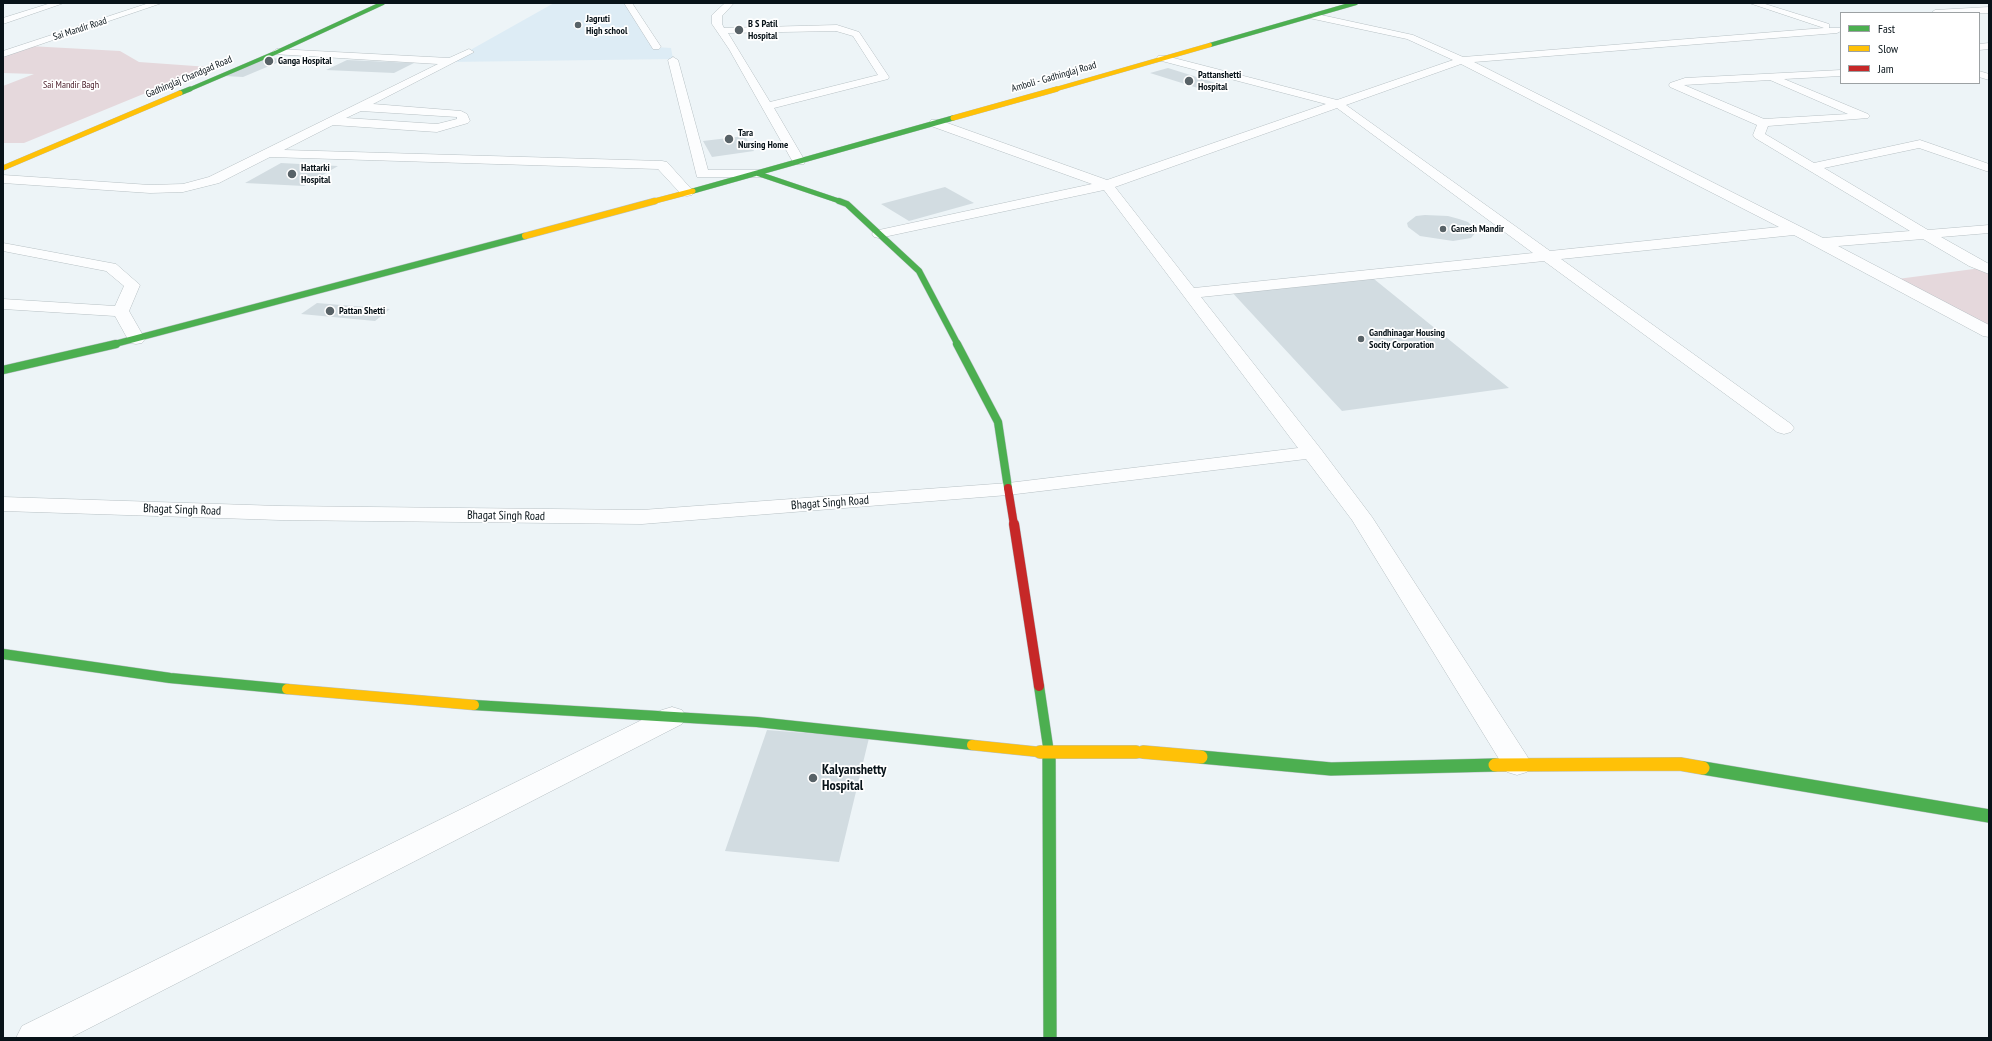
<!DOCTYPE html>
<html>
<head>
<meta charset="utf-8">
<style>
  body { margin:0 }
  #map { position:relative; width:1992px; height:1041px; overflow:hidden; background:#edf4f7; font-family:"PT Sans Narrow",sans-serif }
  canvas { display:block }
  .frame { position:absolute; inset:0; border:4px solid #081319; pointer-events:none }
  .legend { position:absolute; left:1840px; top:12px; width:140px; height:72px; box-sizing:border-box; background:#fff; border:1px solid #9ca1a3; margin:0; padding:5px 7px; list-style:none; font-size:12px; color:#081319 }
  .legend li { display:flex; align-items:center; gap:8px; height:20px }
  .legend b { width:20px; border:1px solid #9ca1a3 }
</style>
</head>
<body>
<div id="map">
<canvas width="1992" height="1041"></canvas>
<div class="frame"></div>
<ul class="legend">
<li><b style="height:5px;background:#4caf50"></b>Fast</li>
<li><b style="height:5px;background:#ffc107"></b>Slow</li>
<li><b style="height:5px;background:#c62828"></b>Jam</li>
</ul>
</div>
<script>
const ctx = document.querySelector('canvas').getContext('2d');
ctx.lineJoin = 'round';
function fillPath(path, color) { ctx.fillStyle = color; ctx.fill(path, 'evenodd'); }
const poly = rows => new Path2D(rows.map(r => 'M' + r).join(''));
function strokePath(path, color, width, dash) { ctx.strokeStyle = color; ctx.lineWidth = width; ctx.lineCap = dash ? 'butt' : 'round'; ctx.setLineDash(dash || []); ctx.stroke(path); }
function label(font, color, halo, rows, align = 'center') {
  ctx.font = font + ' "PT Sans Narrow",sans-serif'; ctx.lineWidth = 3.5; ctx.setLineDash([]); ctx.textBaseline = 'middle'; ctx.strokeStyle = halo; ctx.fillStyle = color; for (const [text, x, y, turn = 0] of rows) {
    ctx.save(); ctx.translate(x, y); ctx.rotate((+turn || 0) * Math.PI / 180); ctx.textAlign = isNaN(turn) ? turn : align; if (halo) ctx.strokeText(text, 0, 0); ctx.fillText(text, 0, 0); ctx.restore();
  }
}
fillPath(poly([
  [554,3,628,3,656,47,671,48,673,59,449,62]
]), '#ddecf5');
fillPath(poly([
  [29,46,120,51,139,62,209,67,24,143,3,143,3,86,34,74,3,73,3,54],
  [1989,267,1989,334,1890,280]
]), '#e5d8dc');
fillPath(poly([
  [268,58,286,59,243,77,224,76],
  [347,60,414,63,394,73,326,70],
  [1168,68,1219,84,1201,89,1150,73],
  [745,136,754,151,712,157,703,141],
  [281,163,338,166,304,186,245,183],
  [945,187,974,203,909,221,881,204],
  [1425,215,1448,216,1459,219,1468,222,1477,231,1471,238,1453,241,1420,236,1408,227,1407,223,1416,216],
  [1369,275,1509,388,1342,411,1229,289],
  [317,303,390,309,375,321,301,314],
  [767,730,869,738,839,862,725,851]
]), '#d2dce1');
const street = poly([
  [51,3,64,3,3,24,3,18,51,3],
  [149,3,162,3,3,57,3,51,149,3],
  [624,3,632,3,661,47,659,49,653,49,624,3],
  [725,3,734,3,722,16,722,24,724,28,837,25,859,32,889,77,888,79,774,108,805,161,804,164,794,164,729,49,712,24,712,15,725,3],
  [836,31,853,36,878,75,770,102,728,33,836,31],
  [1749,3,1762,3,1829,24,1829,28,1840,28,1841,31,1837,33,1474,62,1823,238,1910,231,1755,138,1753,135,1757,125,1670,87,1669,85,1670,83,1685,78,1841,70,1841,76,1784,79,1868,114,1870,116,1868,118,1768,126,1765,134,1814,163,1920,140,1989,164,1989,172,1919,148,1824,168,1928,230,1989,225,1989,233,1941,237,1989,264,1989,274,1969,266,1923,239,1838,246,1989,325,1989,337,1983,336,1794,235,1561,259,1791,424,1794,428,1791,432,1784,434,1777,432,1544,261,1201,297,1320,448,1372,517,1527,756,1531,764,1527,772,1517,775,1507,772,1352,520,1306,459,1008,495,642,524,280,520,3,511,3,497,280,506,642,510,1008,483,1298,448,1104,190,879,238,874,237,872,234,874,231,879,230,1092,184,931,126,929,123,931,120,939,120,1107,180,1326,104,1158,60,1157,58,1158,56,1166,56,1337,100,1453,60,1407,39,1309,18,1309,14,1312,13,1413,35,1463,57,1824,28,1749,3],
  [1461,64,1779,227,1550,251,1346,105,1461,64],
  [1770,80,1848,114,1764,119,1684,85,1770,80],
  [1337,108,1533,253,1194,288,1115,187,1337,108],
  [1989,7,1989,13,1931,13,1935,10,1989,7],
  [1989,43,1989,49,1979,50,1979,44,1989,43],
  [277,49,449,58,469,49,474,52,373,104,461,111,467,114,470,121,468,123,437,132,333,125,284,150,662,161,667,162,694,192,692,195,687,196,682,195,658,169,270,157,219,183,183,192,150,193,3,183,3,175,150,185,183,184,209,177,438,64,273,54,272,52,277,49],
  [361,111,457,117,457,119,437,124,346,118,361,111],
  [673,57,678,60,708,170,759,170,766,174,764,177,697,177,668,60,673,57],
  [1979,71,1989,74,1989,80,1979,77,1979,71],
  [3,243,116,264,140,285,129,311,145,339,142,343,136,344,130,343,115,316,3,309,3,299,115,306,124,286,106,271,3,251,3,243],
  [672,707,682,710,686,717,682,724,70,1038,16,1038,22,1026,662,710,672,707]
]);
const fastFar5 = poly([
  [1210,45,1356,3],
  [188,90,277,52,383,3]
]);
const fastFar4 = poly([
  [180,93,190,89],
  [759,174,842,202],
  [693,191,953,118]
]);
const fastFar3 = poly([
  [839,201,847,204,919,271,958,345],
  [111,345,525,236]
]);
const fastFar2 = poly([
  [957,344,998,422,1008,488],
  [3,370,116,344]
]);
const fastFar1 = poly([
  [3,654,170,678,287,689],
  [1039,686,1049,753],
  [474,705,757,722,972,745]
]);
const fast = poly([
  [1049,752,1050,1038],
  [1201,757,1331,769,1495,765],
  [1703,768,1989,816]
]);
const slowFar4 = poly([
  [1053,90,1210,45]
]);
const slowFar3 = poly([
  [953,118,1057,89],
  [3,168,180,93],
  [651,202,693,191]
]);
const slowFar2 = poly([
  [525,236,655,201]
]);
const slowFar1 = poly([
  [287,689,474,705],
  [972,745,1049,753,1155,753]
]);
const slow = poly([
  [1040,752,1136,752],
  [1143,752,1201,757],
  [1495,765,1680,764,1703,768]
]);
const jamFar1 = poly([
  [1008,488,1014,525]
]);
const jam = poly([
  [1014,524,1039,686]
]);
strokePath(street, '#b7c0c4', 1);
strokePath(fastFar5, '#b7c0c4', 4.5);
strokePath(fastFar4, '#b7c0c4', 5.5);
strokePath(fastFar3, '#b7c0c4', 7);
strokePath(fastFar2, '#b7c0c4', 9);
strokePath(fastFar1, '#b7c0c4', 11);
strokePath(fast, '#b7c0c4', 14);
strokePath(slowFar4, '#b7c0c4', 4.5);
strokePath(slowFar3, '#b7c0c4', 5.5);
strokePath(slowFar2, '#b7c0c4', 7);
strokePath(slowFar1, '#b7c0c4', 11);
strokePath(slow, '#b7c0c4', 14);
strokePath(jamFar1, '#b7c0c4', 9);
strokePath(jam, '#b7c0c4', 11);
fillPath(street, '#fcfdfe');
strokePath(fastFar5, '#4caf50', 4);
strokePath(fastFar4, '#4caf50', 5);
strokePath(fastFar3, '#4caf50', 6);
strokePath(fastFar2, '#4caf50', 8);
strokePath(fastFar1, '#4caf50', 10);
strokePath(fast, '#4caf50', 13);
strokePath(slowFar4, '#ffc107', 4);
strokePath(slowFar3, '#ffc107', 5);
strokePath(slowFar2, '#ffc107', 6);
strokePath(slowFar1, '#ffc107', 10);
strokePath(slow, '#ffc107', 13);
strokePath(jamFar1, '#c62828', 8);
strokePath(jam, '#c62828', 10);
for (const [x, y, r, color] of [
  [578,25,4,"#586267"],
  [739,30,5,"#586267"],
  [269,61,5,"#586267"],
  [1189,81,5,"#586267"],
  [729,139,5,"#586267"],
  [292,174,5,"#586267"],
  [1443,229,4,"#586267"],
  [330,311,5,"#586267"],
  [1361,339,4,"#586267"],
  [813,778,5,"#586267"]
]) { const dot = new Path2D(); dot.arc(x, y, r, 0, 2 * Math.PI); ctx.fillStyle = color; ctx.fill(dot); strokePath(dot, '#fff', 1.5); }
label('bold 10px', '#081319', '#fff', [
  ["Jagruti",586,19],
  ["High school",586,31],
  ["B S Patil",748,24],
  ["Hospital",748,36],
  ["Ganga Hospital",278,61],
  ["Pattanshetti",1198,75],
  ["Hospital",1198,87],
  ["Tara",738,133],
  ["Nursing Home",738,145],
  ["Hattarki",301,168],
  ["Hospital",301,180],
  ["Ganesh Mandir",1451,229],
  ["Pattan Shetti",339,311],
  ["Gandhinagar Housing",1369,333],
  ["Socity Corporation",1369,345]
], 'left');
label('10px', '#081319', '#fff', [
  ["Sai Mandir Road",80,29,-18],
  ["Gadhinglaj Chandgad Road",189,77,-23],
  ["Amboli - Gadhinglaj Road",1054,77,-16]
]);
label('10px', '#491b27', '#fff', [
  ["Sai Mandir Bagh",71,85]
]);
label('12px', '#081319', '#fff', [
  ["Bhagat Singh Road",830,503,-4],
  ["Bhagat Singh Road",182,510,2],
  ["Bhagat Singh Road",506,516,1]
]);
label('bold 14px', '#081319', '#fff', [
  ["Kalyanshetty",822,770],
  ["Hospital",822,786]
], 'left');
</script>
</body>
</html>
